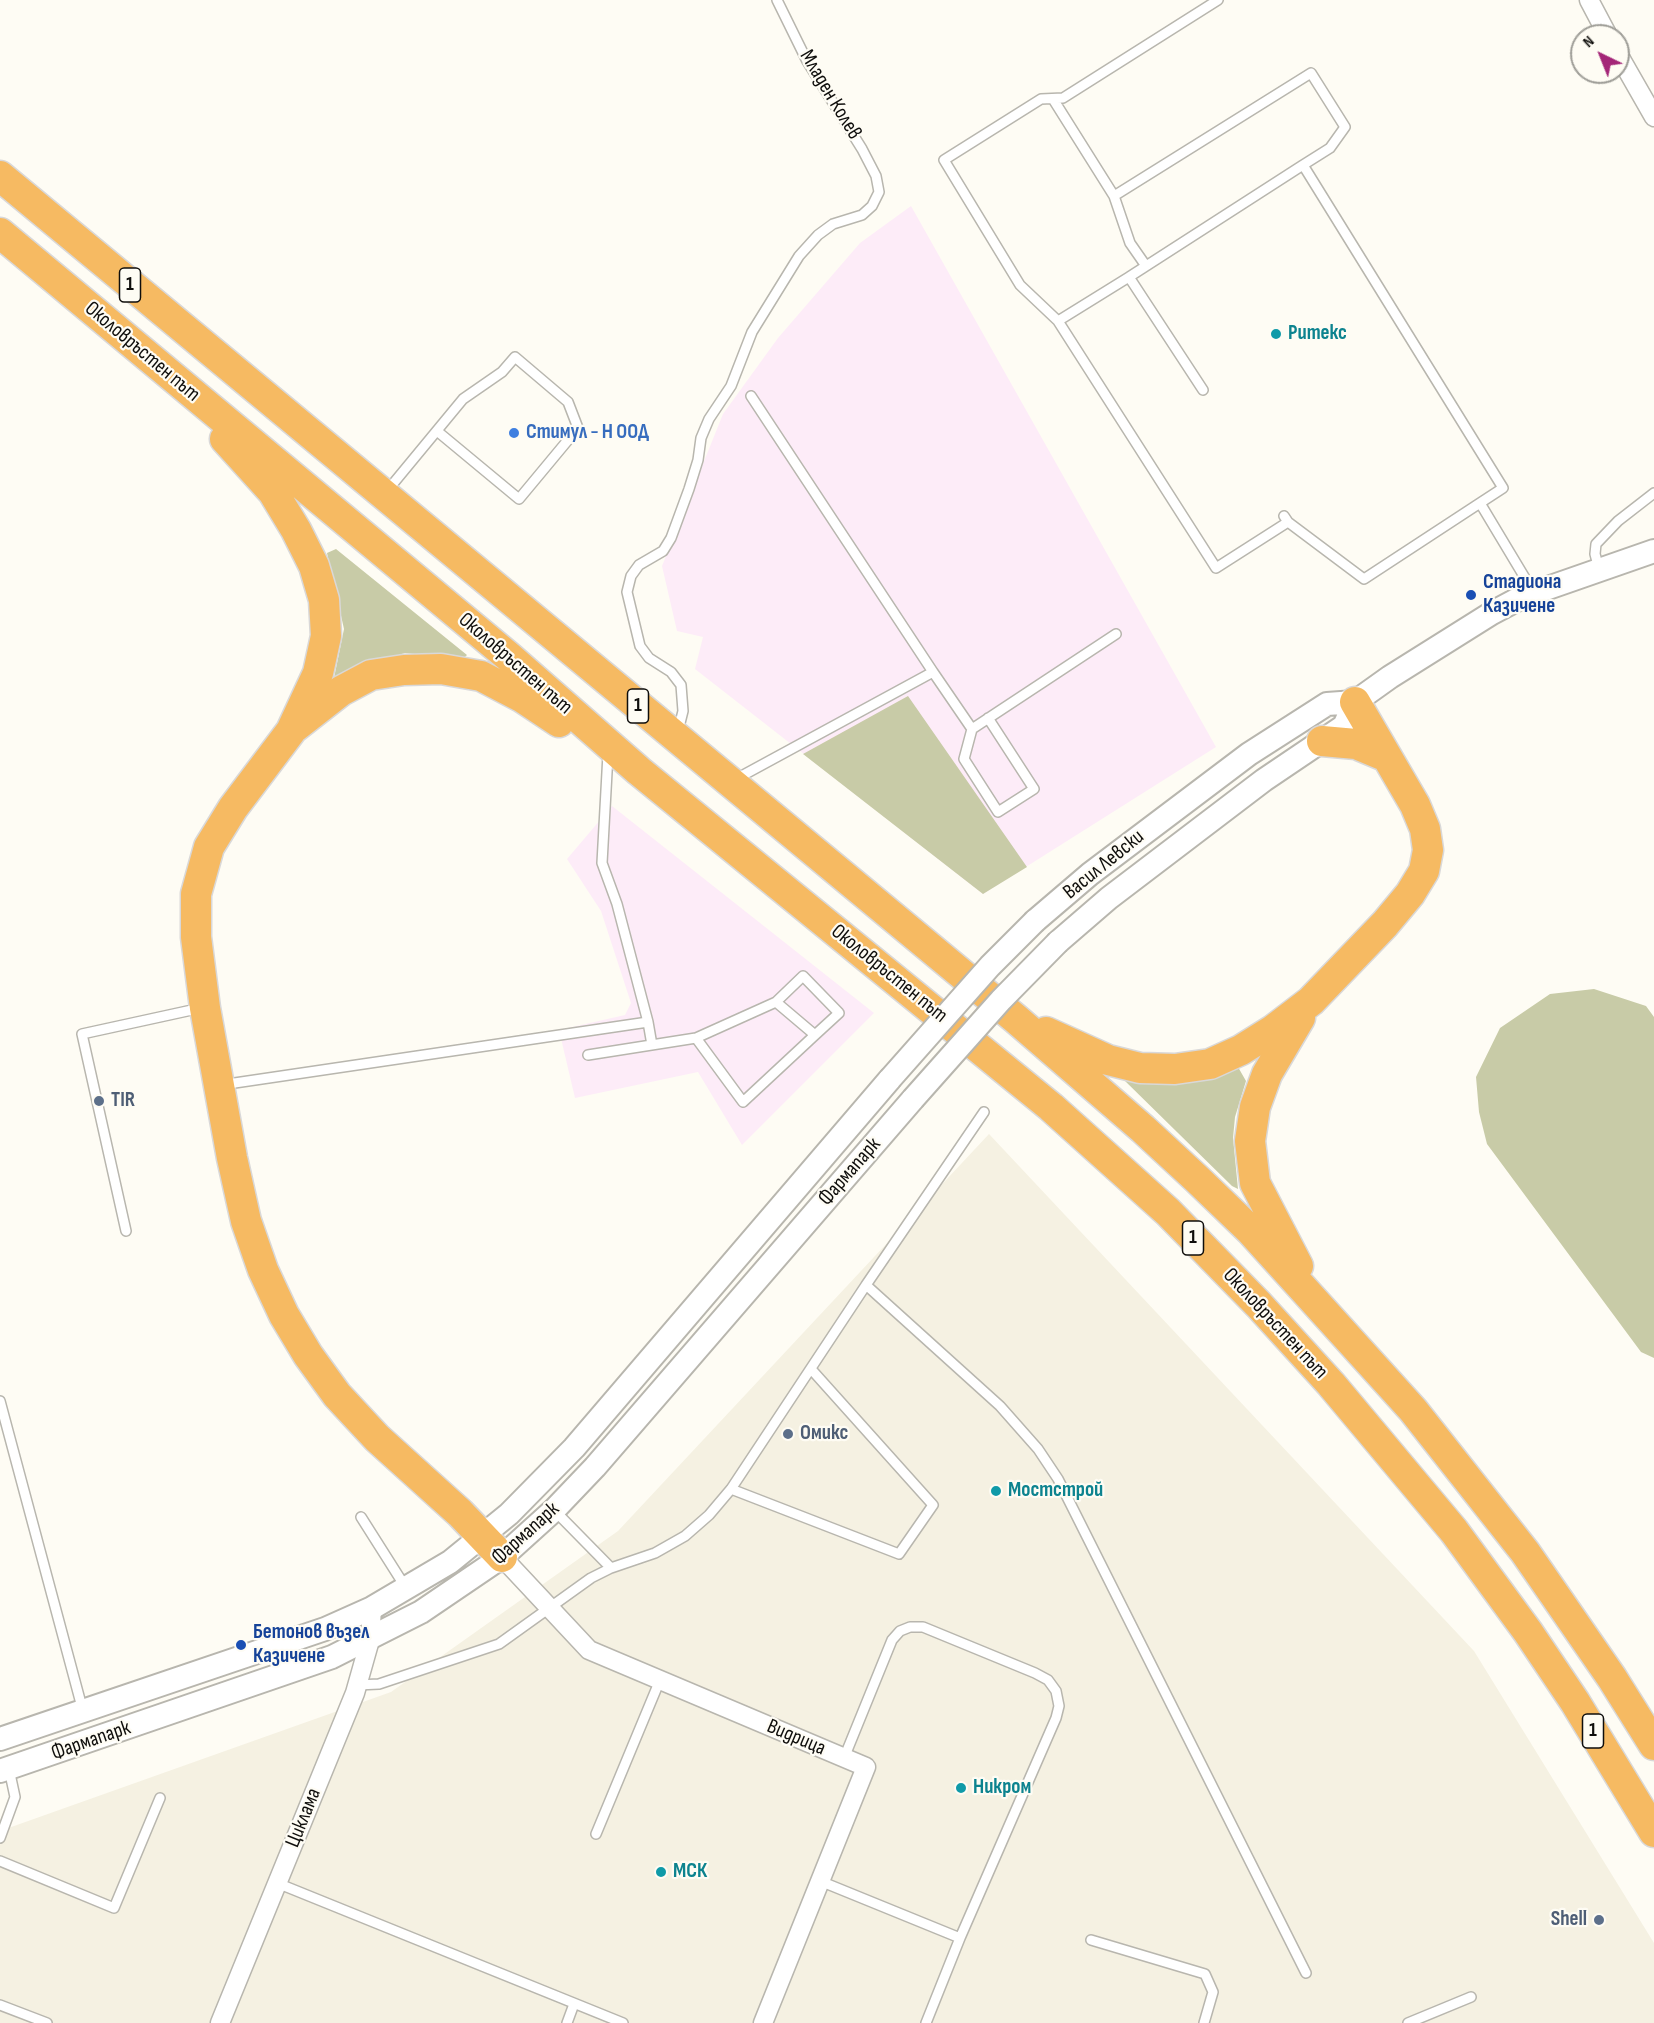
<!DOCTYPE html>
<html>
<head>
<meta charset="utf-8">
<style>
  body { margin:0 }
  #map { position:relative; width:1654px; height:2023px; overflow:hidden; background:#fefcf4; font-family:"Sofia Sans Condensed",sans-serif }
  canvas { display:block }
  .north { position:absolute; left:1570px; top:24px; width:60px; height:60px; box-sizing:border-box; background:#fefcf4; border:2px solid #9e9d97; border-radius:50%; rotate:317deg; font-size:16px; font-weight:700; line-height:24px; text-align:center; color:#0f0e0c }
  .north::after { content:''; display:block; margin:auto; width:21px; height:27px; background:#a42678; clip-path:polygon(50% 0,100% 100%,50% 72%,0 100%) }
</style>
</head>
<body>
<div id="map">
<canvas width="1654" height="2023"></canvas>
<div class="north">N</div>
</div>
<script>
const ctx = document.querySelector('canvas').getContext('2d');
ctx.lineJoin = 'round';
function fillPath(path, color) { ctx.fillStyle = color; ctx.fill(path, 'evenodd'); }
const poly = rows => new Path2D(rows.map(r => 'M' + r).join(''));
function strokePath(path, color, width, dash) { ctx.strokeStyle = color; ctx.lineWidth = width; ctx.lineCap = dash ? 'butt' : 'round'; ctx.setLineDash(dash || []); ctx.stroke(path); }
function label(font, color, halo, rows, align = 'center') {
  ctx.font = font + ' "Sofia Sans Condensed",sans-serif'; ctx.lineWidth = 4.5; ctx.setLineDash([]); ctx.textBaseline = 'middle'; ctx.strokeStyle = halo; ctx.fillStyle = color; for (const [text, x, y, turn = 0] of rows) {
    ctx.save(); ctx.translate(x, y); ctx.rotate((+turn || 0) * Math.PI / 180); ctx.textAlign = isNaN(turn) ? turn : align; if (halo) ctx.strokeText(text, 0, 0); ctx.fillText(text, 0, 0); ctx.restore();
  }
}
fillPath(poly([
  [911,206,1216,747,983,894,695,669,703,637,677,631,662,566,723,414,778,338,860,243],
  [612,806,874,1013,742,1145,698,1072,575,1098,559,1030,625,1015,631,1003,601,911,567,859]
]), '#fdecf8');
fillPath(poly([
  [989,1134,1474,1651,1654,1943,1654,2023,0,2023,0,1831,391,1692,618,1531]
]), '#f5f1e2');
fillPath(poly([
  [336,549,467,655,463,659,405,653,360,667,334,678,344,629,327,553],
  [908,696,1027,867,983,894,803,754],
  [1594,989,1646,1006,1654,1017,1654,1358,1641,1352,1487,1144,1479,1112,1476,1077,1500,1028,1550,994],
  [1238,1067,1246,1081,1235,1117,1233,1138,1238,1189,1232,1186,1123,1079]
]), '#c8cba7');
const service = poly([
  [1053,99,1114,196,1130,243,1146,266],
  [1114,196,1311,73,1345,127,1330,148,1303,165],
  [1129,277,1058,321,1216,568,1288,522],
  [1058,321,1020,285,944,160,1041,99,1063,98,1218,0],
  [1203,390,1129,277,1303,165,1503,488,1480,503],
  [387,491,463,399,502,372,515,357,568,402,578,428,519,499,437,431],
  [1284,516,1288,522,1364,579,1480,503,1534,593],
  [1599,569,1595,554,1596,544,1618,521,1654,493],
  [933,672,972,729,1116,634],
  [972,729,964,759,998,812,1034,789,988,718],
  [678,731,683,711,681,685,671,672,649,658,640,646,627,592,631,576,639,565,663,551,671,538,689,489,698,460,701,438,709,419,731,386,752,332,799,256,818,235,833,224,862,215,872,206,879,192,876,176,862,149,807,61,777,0],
  [736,779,933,672,751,396],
  [648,1022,652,1045],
  [696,1038,743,1102,815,1035,839,1013,803,976,776,1002,815,1035],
  [588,1055,696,1038,776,1002],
  [221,1085,648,1022,617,904,602,863,608,754],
  [126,1231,82,1034,201,1008],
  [866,1285,984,1112],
  [0,1401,83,1711],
  [731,1489,899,1554,933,1505,811,1369],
  [554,1510,611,1568],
  [361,1517,406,1588],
  [357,1685,379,1684,499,1644,591,1578,611,1568,655,1553,685,1536,709,1515,731,1489,866,1285,1000,1406,1038,1449,1058,1479,1306,1973],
  [596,1834,660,1680],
  [0,1838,15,1797,9,1769],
  [0,1861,114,1908,160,1798],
  [820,1881,960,1938,1056,1718,1059,1706,1056,1691,1048,1680,1035,1673,923,1627,910,1627,900,1631,892,1640,844,1758],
  [277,1883,623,2023],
  [1091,1940,1205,1974,1213,1992,1204,2023],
  [0,2005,47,2023],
  [567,2023,574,2004],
  [926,2023,960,1938],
  [1408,2023,1471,1997]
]);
const minor = poly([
  [1589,0,1608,36],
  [1618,54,1654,117],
  [502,1557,589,1650,866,1767,763,2023],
  [220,2023,355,1693,370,1640,372,1608]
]);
const tertiary = poly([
  [1035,921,1090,874,1249,754,1327,704,1355,702],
  [1058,942,1109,898,1264,780,1344,726,1355,702,1390,677,1492,613,1522,597,1654,551],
  [0,1739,325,1629,372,1608,450,1562,509,1514,574,1448,890,1079],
  [0,1771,332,1657,421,1612,502,1557,554,1510,595,1467,913,1099]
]);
const trunk = poly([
  [0,176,1016,1019,1143,1129,1197,1179,1250,1230,1413,1410,1525,1552,1612,1678,1654,1745],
  [0,233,509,657,639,771,1051,1107,1168,1212,1259,1305,1331,1384,1454,1531,1528,1632,1575,1702,1654,1832],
  [225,439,273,492,296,530,314,566,324,600,326,636,318,673,291,731,233,808,209,847,196,894,196,937,205,1008,232,1158,246,1221,263,1270,284,1315,308,1355,337,1395,377,1438,460,1513,502,1557],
  [295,727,341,691,371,675,404,670,441,669,481,676,523,698,559,722],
  [1322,741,1356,744,1387,757],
  [1046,1032,1108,1060,1140,1068,1175,1069,1210,1064,1241,1050,1273,1030,1311,1001,1385,924,1410,894,1424,871,1428,850,1425,829,1415,805,1355,702],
  [1298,1266,1255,1183,1250,1141,1255,1107,1267,1074,1300,1018]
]);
strokePath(service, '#b8b6ae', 12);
strokePath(minor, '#b8b6ae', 21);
strokePath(tertiary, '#b8b6ae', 26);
strokePath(trunk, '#d9d8d8', 33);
strokePath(service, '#fff', 9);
strokePath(minor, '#fff', 18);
strokePath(tertiary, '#fff', 22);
strokePath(trunk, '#f6ba62', 30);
const tertiaryBridge = poly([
  [890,1079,990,966,1035,921],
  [913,1099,1001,1000,1058,942]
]);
strokePath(tertiaryBridge, '#b8b6ae', 26, []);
strokePath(tertiaryBridge, '#fff', 22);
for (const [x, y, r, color] of [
  [1276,334,6,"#0f9aa8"],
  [514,433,6,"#3f7fe0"],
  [1471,595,6,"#1a4fb4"],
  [99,1101,6,"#5c6f8a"],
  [788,1434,6,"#5c6f8a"],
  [996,1491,6,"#0f9aa8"],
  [241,1645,6,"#1a4fb4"],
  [961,1788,6,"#0f9aa8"],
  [661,1872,6,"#0f9aa8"],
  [1599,1920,6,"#5c6f8a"]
]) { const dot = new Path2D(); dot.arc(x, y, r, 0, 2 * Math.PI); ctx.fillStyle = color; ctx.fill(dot); strokePath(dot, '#fefcf4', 2); }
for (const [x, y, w] of [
  [130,285,21],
  [638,706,21],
  [1193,1238,21],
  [1593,1731,21]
]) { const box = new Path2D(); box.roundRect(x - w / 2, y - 17, w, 34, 4.5); ctx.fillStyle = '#fefcf4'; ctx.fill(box); strokePath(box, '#0f0e0c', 1.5); }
label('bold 20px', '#0f0e0c', null, [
  ["1",130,285],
  ["1",638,706],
  ["1",1193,1238],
  ["1",1593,1731]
]);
label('21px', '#0f0e0c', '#fefcf4', [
  ["Младен Колев",830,95,59],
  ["Околовръстен път",142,352,40],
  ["Околовръстен път",515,664,41],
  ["Васил Левски",1104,865,-39],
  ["Околовръстен път",889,974,39],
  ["Фармапарк",850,1172,-49],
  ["Околовръстен път",1275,1324,47],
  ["Фармапарк",526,1534,-42],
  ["Видрица",796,1738,23],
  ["Фармапарк",91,1741,-19],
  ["Циклама",304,1818,-68]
]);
label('bold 21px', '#0d838f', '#fefcf4', [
  ["Ритекс",1288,334],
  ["Мостстрой",1008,1491],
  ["Никром",973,1788],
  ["МСК",673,1872]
], 'left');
label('bold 21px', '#366cbe', '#fefcf4', [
  ["Стимул - Н ООД",526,433]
], 'left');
label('bold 21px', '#164399', '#fefcf4', [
  ["Стадиона",1483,583],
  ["Казичене",1483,607],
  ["Бетонов възел",253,1633],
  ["Казичене",253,1657]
], 'left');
label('bold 21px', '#4e5e75', '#fefcf4', [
  ["TIR",111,1101],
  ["Омикс",800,1434],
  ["Shell",1587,1920,"right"]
], 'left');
</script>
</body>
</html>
